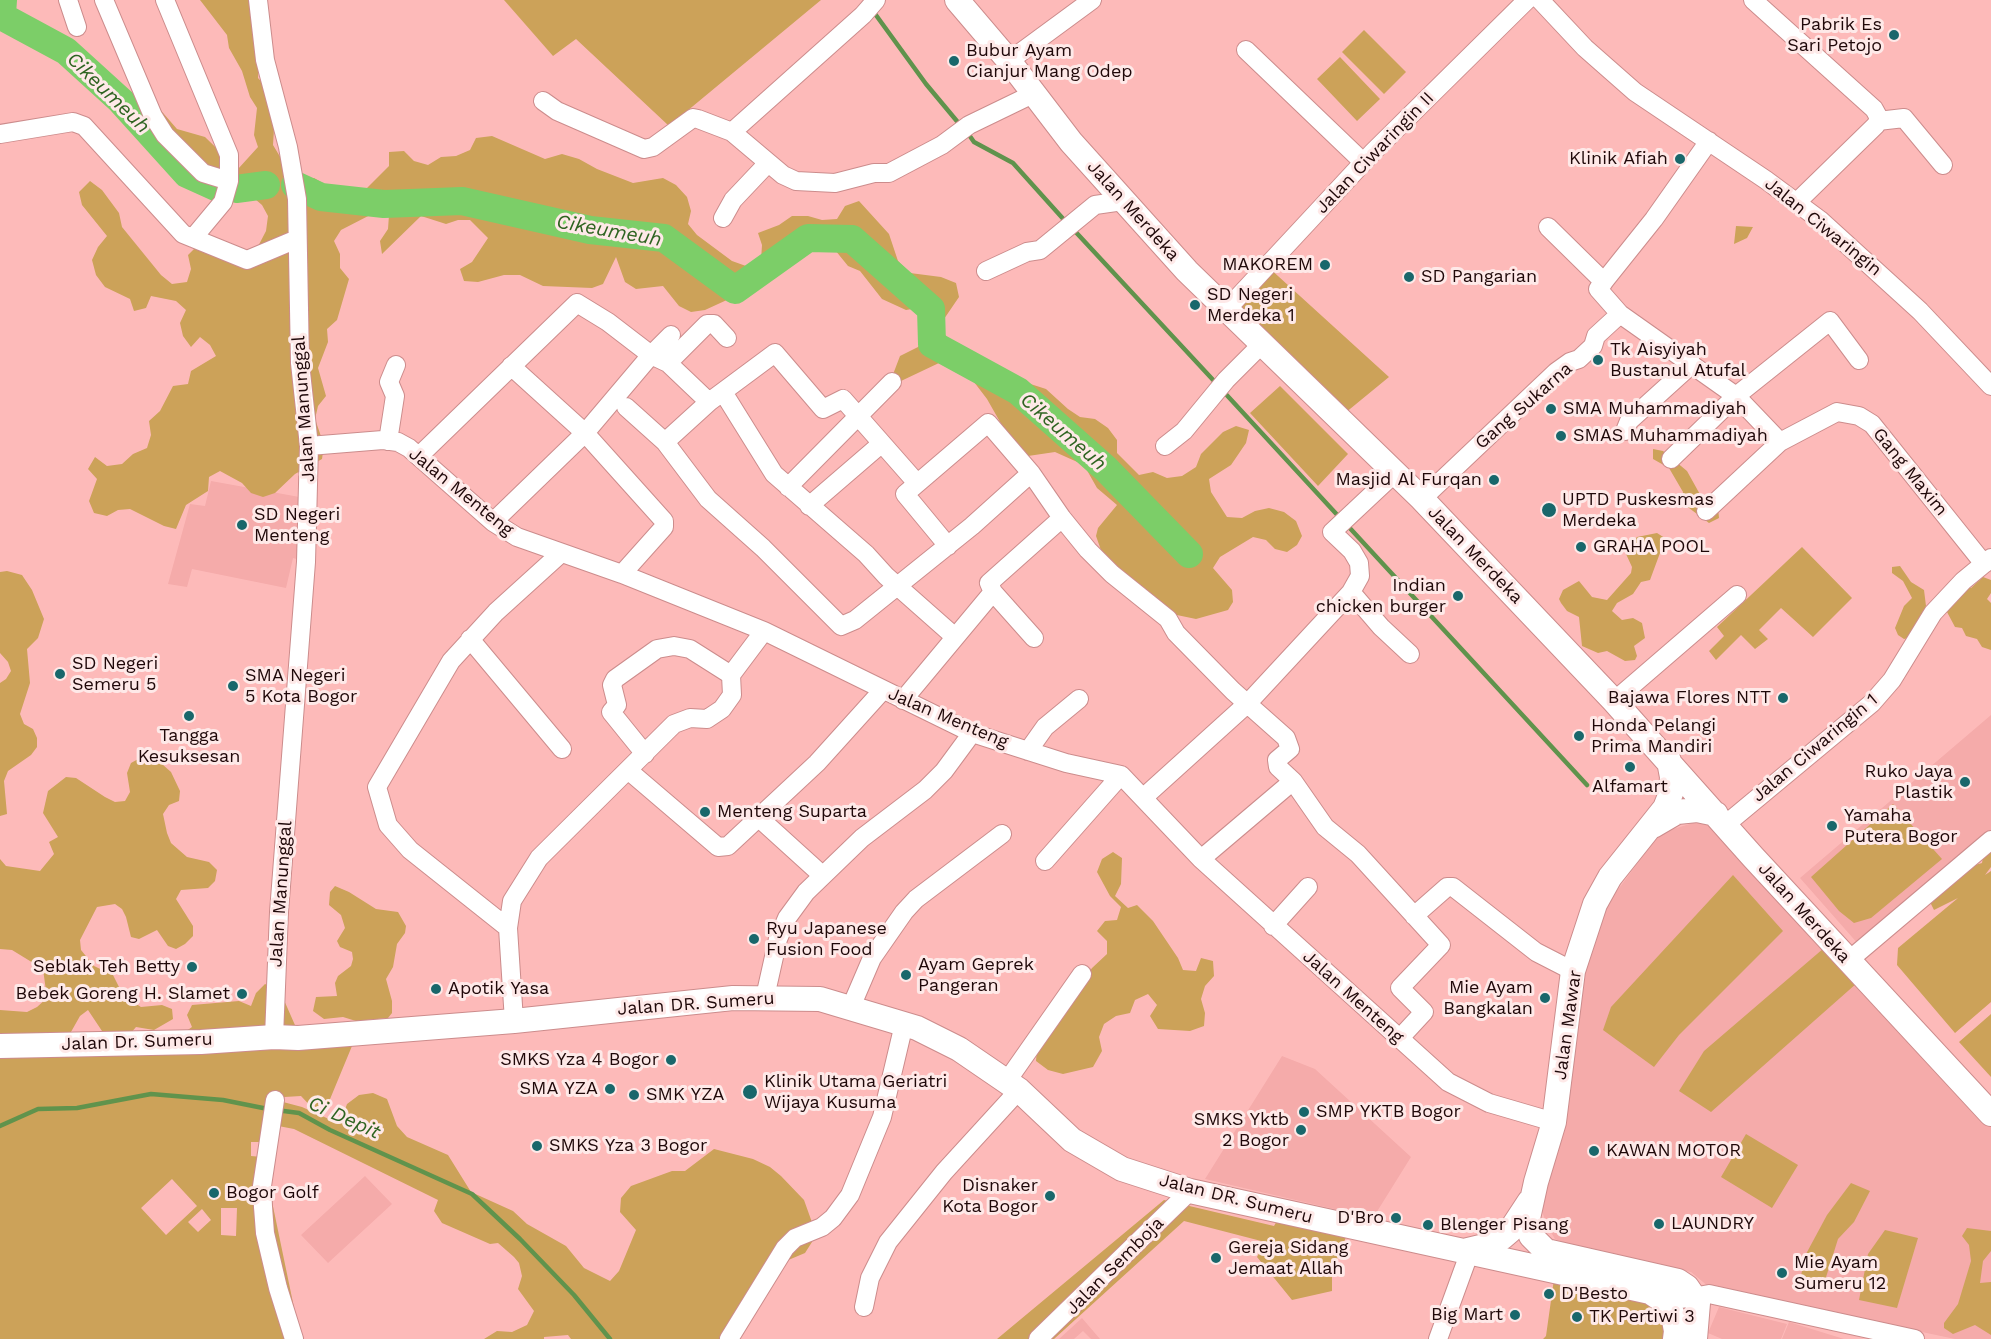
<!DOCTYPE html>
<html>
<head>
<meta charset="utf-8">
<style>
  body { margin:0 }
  canvas { display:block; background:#fdbab9 }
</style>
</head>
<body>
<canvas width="1991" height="1339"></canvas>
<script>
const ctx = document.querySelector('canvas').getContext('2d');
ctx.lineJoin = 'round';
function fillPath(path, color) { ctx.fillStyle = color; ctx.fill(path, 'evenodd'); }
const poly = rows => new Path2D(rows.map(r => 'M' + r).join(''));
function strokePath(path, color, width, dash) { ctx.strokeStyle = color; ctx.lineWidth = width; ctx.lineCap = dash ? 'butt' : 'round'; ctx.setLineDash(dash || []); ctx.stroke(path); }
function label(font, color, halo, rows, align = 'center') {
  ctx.font = font + ' "Work Sans",sans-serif'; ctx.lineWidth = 6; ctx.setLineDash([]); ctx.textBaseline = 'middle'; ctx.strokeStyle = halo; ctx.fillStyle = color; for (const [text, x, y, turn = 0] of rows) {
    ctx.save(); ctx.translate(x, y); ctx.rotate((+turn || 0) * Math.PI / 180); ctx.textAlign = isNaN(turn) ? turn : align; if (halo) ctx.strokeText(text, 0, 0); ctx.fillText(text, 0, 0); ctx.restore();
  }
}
fillPath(poly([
  [211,481,305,498,296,545,303,547,300,560,293,558,286,588,192,569,187,587,168,584,190,504,205,506],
  [1991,715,1991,830,1859,945,1800,878],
  [1693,823,1709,824,1991,1123,1991,1339,1955,1339,1709,1287,1691,1272,1595,1254,1555,1239,1547,1226,1540,1205,1591,926,1660,833],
  [1282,1056,1315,1069,1411,1157,1373,1218,1205,1179],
  [365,1176,392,1204,328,1263,301,1235],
  [1719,1307,1787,1324,1781,1339,1722,1339,1708,1333],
  [1082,1318,1100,1339,1091,1339,1083,1331,1074,1339,1059,1339],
  [1789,1322,1844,1339,1782,1339]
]), '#f5abaa');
fillPath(poly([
  [200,0,263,0,258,78,268,89,274,129,273,145,288,170,299,178,314,178,343,195,358,197,389,166,389,152,404,151,414,161,428,165,441,157,456,156,470,150,476,138,492,136,545,159,562,154,579,159,597,169,633,183,663,178,676,185,687,197,691,211,688,224,697,235,732,261,746,266,761,260,762,245,758,233,779,225,792,216,808,216,822,220,837,219,845,206,859,201,889,234,898,261,910,273,941,277,956,283,959,297,944,319,943,332,952,344,965,350,987,370,1046,389,1068,409,1080,417,1095,419,1108,428,1117,440,1117,453,1139,475,1153,472,1167,478,1182,476,1196,467,1201,454,1223,432,1236,426,1249,430,1246,443,1231,465,1209,479,1211,492,1227,517,1242,518,1255,511,1269,508,1284,512,1296,521,1302,536,1297,545,1287,552,1275,549,1266,540,1253,537,1220,557,1213,568,1232,590,1233,602,1228,610,1196,619,1172,614,1102,553,1096,536,1098,528,1117,505,1097,488,1084,465,1055,452,1028,456,1016,450,987,399,974,382,939,363,901,381,892,377,900,356,918,347,923,338,918,308,906,310,882,299,860,271,848,266,831,245,820,239,795,238,770,270,735,290,729,299,705,310,691,312,679,306,663,286,636,289,625,282,616,257,603,284,592,288,543,286,520,275,504,275,478,282,464,281,460,269,472,262,488,238,470,220,458,220,446,224,421,216,382,254,380,241,388,229,389,215,376,212,341,230,334,241,340,254,340,268,349,279,337,320,327,329,328,342,318,368,326,396,318,406,315,419,324,445,322,459,295,474,275,493,263,497,251,493,242,483,220,471,209,477,208,491,186,505,176,529,164,526,130,509,118,510,107,516,94,513,89,501,97,479,88,469,95,457,107,466,122,464,133,454,147,448,151,435,149,421,160,411,173,386,188,384,191,371,216,356,210,345,200,337,191,347,183,336,180,323,186,310,176,301,151,296,146,308,134,311,130,299,105,287,96,275,92,260,98,247,107,236,82,205,79,192,90,181,102,190,119,213,122,227,161,275,172,284,187,282,191,269,188,255,198,245,253,256,266,231,268,216,262,205,242,188,218,182,208,191,195,188,187,177,164,166,155,154,129,106,131,92,157,106,177,129,205,137,238,169,258,147,254,135,257,108,250,97,242,71,229,48,227,35],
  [504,0,821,0,669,126,576,39,553,56],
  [1364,30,1406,72,1384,94,1342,52],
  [1340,57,1380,99,1357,121,1317,79],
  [1736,226,1753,227,1747,238,1734,244],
  [1267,266,1389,377,1339,418,1227,309],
  [1280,386,1348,454,1318,486,1250,413],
  [1653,449,1663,451,1687,471,1702,498,1711,501,1718,508,1719,518,1709,523,1681,502,1683,492,1669,468,1653,459],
  [1657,533,1668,540,1670,544,1669,549,1660,553,1650,580,1641,582,1633,594,1617,603,1612,611,1622,620,1633,618,1642,623,1645,638,1634,646,1637,656,1635,660,1625,661,1607,651,1598,653,1582,646,1579,617,1567,611,1561,603,1559,599,1563,590,1579,581,1592,597,1607,600,1631,573,1632,567,1626,554,1630,545,1637,537],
  [1802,547,1852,598,1813,637,1781,608,1759,630,1768,639,1755,649,1741,635,1716,660,1709,651,1724,636,1717,627],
  [1900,566,1911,582,1924,590,1926,606,1908,638,1904,639,1898,635,1895,628,1904,606,1912,598,1903,581,1892,573,1892,567],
  [7,571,22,575,32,590,44,619,38,638,27,649,30,683,20,714,24,724,33,729,37,738,37,747,31,755,8,771,4,781,7,814,0,816,0,683,6,679,11,671,8,662,0,653,0,572],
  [1983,577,1991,580,1991,593,1987,599,1991,603,1991,650,1982,647,1977,639,1966,636,1962,628,1955,627,1947,612,1966,588,1971,588],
  [140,758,162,764,171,772,180,791,179,801,169,805,163,814,167,833,171,843,187,857,209,862,217,870,215,881,208,888,181,890,176,899,193,926,193,936,185,944,176,949,168,946,157,930,139,939,131,937,126,917,122,909,115,904,97,907,80,940,81,950,94,966,113,975,122,993,130,1000,141,1007,162,1005,172,1009,173,1019,154,1030,136,1027,130,1034,104,1034,88,1010,80,1016,67,1039,0,1043,0,1010,27,1012,37,1007,47,998,43,969,12,950,0,949,0,859,6,866,40,871,54,854,49,842,58,837,43,813,48,791,66,777,76,778,105,797,115,802,125,801,130,792,127,773,131,763],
  [1893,804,1942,859,1871,918,1854,923,1839,911,1811,877],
  [1991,848,1991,867,1985,875,1991,871,1991,1002,1955,1033,1897,965,1898,948,1958,898,1934,910,1931,904,1932,897,1975,865,1982,863,1983,857],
  [1113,852,1122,858,1121,884,1115,896,1128,908,1137,905,1153,921,1178,958,1183,970,1196,971,1201,958,1213,961,1214,976,1205,986,1201,999,1205,1013,1204,1026,1190,1031,1158,1029,1150,1016,1157,1005,1148,994,1135,1000,1130,1013,1116,1016,1104,1024,1099,1037,1102,1051,1093,1067,1063,1074,1048,1070,1036,1061,1037,1048,1092,968,1107,954,1107,941,1097,931,1105,921,1117,920,1121,907,1110,896,1097,872,1102,859],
  [1733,875,1783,931,1679,1035,1654,1067,1603,1030,1611,1007],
  [335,886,349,892,376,909,398,912,406,926,405,933,397,944,393,967,386,979,392,1001,392,1013,388,1018,356,1021,343,1017,324,1019,313,1011,316,997,337,996,335,983,338,976,351,966,353,959,352,952,340,947,337,941,345,928,341,915,329,905,330,892],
  [1824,948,1857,983,1711,1112,1679,1091,1704,1051],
  [265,984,280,991,298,1032,311,1046,352,1046,328,1104,316,1112,301,1096,268,1098,302,1107,340,1124,347,1104,359,1095,373,1093,387,1099,397,1126,407,1137,448,1155,471,1192,513,1211,527,1224,566,1246,584,1268,610,1281,619,1271,636,1230,620,1212,621,1198,631,1186,672,1171,685,1171,714,1149,753,1159,770,1167,781,1176,804,1200,814,1228,812,1242,805,1253,767,1269,722,1339,571,1339,568,1335,544,1337,544,1339,484,1339,497,1331,512,1332,527,1325,534,1311,518,1289,522,1276,519,1263,514,1257,498,1243,490,1244,442,1223,434,1211,438,1200,294,1129,268,1124,264,1163,297,1322,304,1339,0,1339,0,1054,182,1034,192,1027,187,1015,192,1005,239,1001,251,1006,256,993],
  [251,1142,263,1142,262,1157,251,1156],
  [172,1179,197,1206,166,1235,141,1208],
  [221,1208,237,1208,236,1236,221,1235],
  [202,1209,211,1220,198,1232,188,1222],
  [1991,1014,1991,1077,1959,1042],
  [1746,1134,1798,1165,1772,1208,1721,1177],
  [1851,1183,1870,1191,1854,1222,1838,1239,1822,1290,1799,1284,1806,1254,1827,1215],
  [1164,1200,1274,1226,1282,1212,1351,1225,1332,1271,1332,1291,1292,1300,1257,1257,1265,1242,1184,1221,1054,1339,997,1339],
  [1967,1228,1991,1231,1991,1251,1983,1261,1980,1283,1991,1282,1991,1335,1975,1325,1953,1334,1944,1328,1944,1323,1958,1304,1971,1261,1969,1245,1962,1236],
  [1885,1230,1918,1238,1897,1308,1859,1300,1868,1254],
  [1554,1279,1653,1299,1669,1320,1667,1339,1543,1339,1546,1336]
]), '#cca259');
strokePath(poly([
  [873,11,926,84,961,126],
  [967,132,974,142,1013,163,1066,222],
  [1072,228,1215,382],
  [1223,391,1341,519],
  [1347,525,1587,785],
  [276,1110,299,1113,330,1130,472,1194,520,1239,574,1295,610,1339],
  [0,1126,38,1109,77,1108,151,1094,223,1100,268,1109]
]), '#60934c', 4.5);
strokePath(poly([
  [3,0,2,14,5,18,66,51,121,101,187,174,218,188],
  [295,185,321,197,384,204,462,201,590,230,664,238,735,290,808,238,852,239,931,309,932,344,1018,391,1106,469,1189,554],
  [236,189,266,185]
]), '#7cce68', 28);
const minor = poly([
  [68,0,77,27],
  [104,0,153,116,165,135,203,173,229,181],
  [165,0,229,155,229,181,223,202,193,238],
  [258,0,265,60,288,147,297,199,300,363,309,446,306,562,279,912,274,1037],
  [1540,0,1585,48,1635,92,1766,180,1820,220,1920,311,1991,386],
  [1753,0,1874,109,1879,118,1876,125,1797,202],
  [1246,50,1363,162],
  [1009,61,1092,0],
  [543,101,557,111,644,149,653,147,693,118,698,119,732,132,783,175,796,181,835,183,874,173,889,173,942,145,969,125,1033,94],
  [1878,121,1904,118,1943,165],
  [732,132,863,15,876,0],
  [0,134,73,122,84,126,183,234,247,260,297,239],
  [723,218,733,200,768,163],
  [1548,227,1604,282],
  [986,271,1027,252,1040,250,1095,205,1123,201],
  [1227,309,1373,152,1527,0],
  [1620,314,1736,396,1780,442,1837,412,1859,416,1872,424,1984,564],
  [668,363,707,324,714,324,727,338],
  [511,366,585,433,664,521,664,527,622,574],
  [723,392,774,474,866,554,886,576,955,637],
  [626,407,665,442,708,499,763,548,841,626,855,620,972,526,1031,473],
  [1625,431,1629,421,1692,364],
  [388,441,395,396,389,382,396,365],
  [665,442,709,402,775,353,823,409,843,399,916,482],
  [309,446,383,440,398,442,409,448,493,522,517,537,622,574,764,631,972,733,1066,763,1121,775,1201,859,1448,1082,1489,1103,1554,1122],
  [1165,446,1184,431,1226,380,1262,344],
  [419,456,577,303,608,322,651,355,668,363,709,402],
  [1671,459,1736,396,1830,321,1859,360],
  [788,487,892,382],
  [1422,499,1556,372,1570,362,1579,359,1593,346,1596,336,1620,314,1598,289,1654,219,1709,141],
  [809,506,881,444],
  [1706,511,1780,442],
  [493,522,585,433,651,355,671,335],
  [948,546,905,494,988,423,1031,473,1062,518,1088,550,1112,574,1168,619,1176,633,1233,691,1286,738,1290,749,1277,760,1278,767,1293,781,1325,827,1358,854,1441,945,1400,988,1424,1012,1400,1038],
  [1351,592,1381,627,1410,654],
  [1034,638,993,592,989,583,1062,518],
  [470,639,562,749],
  [903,700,993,592],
  [1614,701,1737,595],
  [1028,751,1045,727,1079,699],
  [645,754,611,712,617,705,612,685,615,679,657,649,674,646,690,649,731,675],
  [629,771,718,847,728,846,817,763,882,691],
  [1144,797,1248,703,1351,592,1360,576,1359,563,1352,551,1332,532,1395,473],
  [758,817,822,875],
  [1725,825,1872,703,1892,680,1933,613,1963,581,1991,558],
  [1201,859,1293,781],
  [1045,861,1121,775],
  [1414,916,1447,887,1453,887,1536,952,1573,971],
  [1273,926,1308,887],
  [508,928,512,901,539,858,674,724,690,718,707,719,722,709,732,695,731,675,764,631],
  [1848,961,1991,840],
  [765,997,778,939,787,918,806,892,862,838,925,790,944,771,972,733],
  [851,1007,872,958,904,912,916,899,1002,834],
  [514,1021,508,928,410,850,388,825,377,787,451,661,496,612,560,554],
  [1007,1081,1082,974],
  [275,1100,262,1186,263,1207,265,1233,278,1288,294,1339],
  [1665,1302,1709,1294,1915,1339],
  [864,1307,870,1278,888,1242,944,1172,1019,1090],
  [729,1339,785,1248,795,1238,822,1227,833,1218,850,1195,882,1117,904,1024],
  [1038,1339,1190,1191],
  [1438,1339,1469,1254]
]);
const major = poly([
  [957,0,1009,61,1071,142,1187,271,1422,499,1614,701,1753,857,1991,1114],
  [1669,761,1672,777,1671,793,1665,808,1610,877,1595,904,1573,971,1554,1122,1536,1182,1527,1223,1531,1236,1546,1251,1678,1281,1687,1287,1698,1303,1695,1339],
  [1653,826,1677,812,1697,810,1716,814],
  [0,1046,201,1042,274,1037,298,1038,514,1021,733,998,820,999,917,1028,959,1049,1019,1090,1072,1140,1122,1169,1190,1191,1650,1292,1665,1302,1673,1315,1676,1331,1675,1339],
  [1464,1251,1489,1245,1503,1237,1510,1231,1529,1202]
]);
strokePath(minor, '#cc8c8c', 20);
strokePath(major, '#cc8c8c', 26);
strokePath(minor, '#fff', 18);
strokePath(major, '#fff', 24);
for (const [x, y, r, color] of [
  [1894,35,6,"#19676b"],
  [954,61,6,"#19676b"],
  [1680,159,6,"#19676b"],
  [1325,265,6,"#19676b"],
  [1409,277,6,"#19676b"],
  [1195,305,6,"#19676b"],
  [1598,360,6,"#19676b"],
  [1551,409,6,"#19676b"],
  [1561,436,6,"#19676b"],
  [1494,480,6,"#19676b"],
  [1549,510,8,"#19676b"],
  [242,525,6,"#19676b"],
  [1581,547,6,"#19676b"],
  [1458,596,6,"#19676b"],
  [60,674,6,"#19676b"],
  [233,686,6,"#19676b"],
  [1783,698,6,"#19676b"],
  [189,716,6,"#19676b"],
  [1579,736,6,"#19676b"],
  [1630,767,6,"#19676b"],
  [1965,782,6,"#19676b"],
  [705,812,6,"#19676b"],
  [1832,826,6,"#19676b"],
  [754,939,6,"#19676b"],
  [192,967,6,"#19676b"],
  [906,975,6,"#19676b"],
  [436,989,6,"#19676b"],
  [242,994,6,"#19676b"],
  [1545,998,6,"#19676b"],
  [671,1060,6,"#19676b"],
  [610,1089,6,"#19676b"],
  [750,1092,8,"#19676b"],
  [634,1095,6,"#19676b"],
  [1304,1112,6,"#19676b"],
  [1301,1130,6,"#19676b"],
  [537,1146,6,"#19676b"],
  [1594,1151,6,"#19676b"],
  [214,1193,6,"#19676b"],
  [1050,1196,6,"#19676b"],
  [1396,1218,6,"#19676b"],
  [1659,1224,6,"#19676b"],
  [1428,1225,6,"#19676b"],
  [1216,1258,6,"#19676b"],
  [1782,1273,6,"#19676b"],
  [1549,1294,6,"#19676b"],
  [1515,1315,6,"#19676b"],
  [1577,1317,6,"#19676b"]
]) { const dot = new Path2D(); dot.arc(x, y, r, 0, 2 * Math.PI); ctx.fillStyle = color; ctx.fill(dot); strokePath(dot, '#fee9e8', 2); }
label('18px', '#1f0809', '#fee9e8', [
  ["Pabrik Es",1882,25,"right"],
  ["Sari Petojo",1882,46,"right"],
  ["Bubur Ayam",966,51],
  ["Cianjur Mang Odep",966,72],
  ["Klinik Afiah",1668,159,"right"],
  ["MAKOREM",1313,265,"right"],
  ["SD Pangarian",1421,277],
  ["SD Negeri",1207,295],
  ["Merdeka 1",1207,316],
  ["Tk Aisyiyah",1610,350],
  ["Bustanul Atufal",1610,371],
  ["SMA Muhammadiyah",1563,409],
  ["SMAS Muhammadiyah",1573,436],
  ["Masjid Al Furqan",1482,480,"right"],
  ["UPTD Puskesmas",1562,500],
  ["Merdeka",1562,521],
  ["SD Negeri",254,515],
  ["Menteng",254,536],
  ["GRAHA POOL",1593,547],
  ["Indian",1446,586,"right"],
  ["chicken burger",1446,607,"right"],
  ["SD Negeri",72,664],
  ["Semeru 5",72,685],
  ["SMA Negeri",245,676],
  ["5 Kota Bogor",245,697],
  ["Bajawa Flores NTT",1771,698,"right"],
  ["Honda Pelangi",1591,726],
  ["Prima Mandiri",1591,747],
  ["Tangga",189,736,"center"],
  ["Kesuksesan",189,757,"center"],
  ["Ruko Jaya",1953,772,"right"],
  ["Plastik",1953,793,"right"],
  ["Alfamart",1630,787,"center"],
  ["Menteng Suparta",717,812],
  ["Yamaha",1844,816],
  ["Putera Bogor",1844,837],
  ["Ryu Japanese",766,929],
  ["Fusion Food",766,950],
  ["Ayam Geprek",918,965],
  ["Pangeran",918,986],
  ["Seblak Teh Betty",180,967,"right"],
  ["Mie Ayam",1533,988,"right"],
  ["Bangkalan",1533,1009,"right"],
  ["Apotik Yasa",448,989],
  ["Bebek Goreng H. Slamet",230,994,"right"],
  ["SMKS Yza 4 Bogor",659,1060,"right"],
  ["Klinik Utama Geriatri",764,1082],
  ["Wijaya Kusuma",764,1103],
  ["SMA YZA",598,1089,"right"],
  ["SMK YZA",646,1095],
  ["SMP YKTB Bogor",1316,1112],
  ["SMKS Yktb",1289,1120,"right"],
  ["2 Bogor",1289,1141,"right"],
  ["SMKS Yza 3 Bogor",549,1146],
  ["KAWAN MOTOR",1606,1151],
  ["Disnaker",1038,1186,"right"],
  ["Kota Bogor",1038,1207,"right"],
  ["Bogor Golf",226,1193],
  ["D'Bro",1384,1218,"right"],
  ["LAUNDRY",1671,1224],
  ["Blenger Pisang",1440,1225],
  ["Gereja Sidang",1228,1248],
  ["Jemaat Allah",1228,1269],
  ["Mie Ayam",1794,1263],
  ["Sumeru 12",1794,1284],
  ["D'Besto",1561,1294],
  ["Big Mart",1503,1315,"right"],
  ["TK Pertiwi 3",1589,1317]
], 'left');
label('18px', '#1f0809', '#fee9e8', [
  ["Jalan Ciwaringin II",1375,153,-46],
  ["Jalan Merdeka",1133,211,48],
  ["Jalan Ciwaringin",1823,227,39],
  ["Gang Sukarna",1524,406,-41],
  ["Jalan Manunggal",304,409,-94],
  ["Gang Maxim",1910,472,51],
  ["Jalan Menteng",461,492,39],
  ["Jalan Merdeka",1475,555,46],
  ["Jalan Menteng",948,718,23],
  ["Jalan Ciwaringin 1",1815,748,-40],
  ["Jalan Manunggal",281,894,-86],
  ["Jalan Merdeka",1804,913,48],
  ["Jalan Menteng",1353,997,42],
  ["Jalan DR. Sumeru",696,1004,-4],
  ["Jalan Mawar",1568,1025,-82],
  ["Jalan Dr. Sumeru",137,1042,-2],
  ["Jalan DR. Sumeru",1236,1199,14],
  ["Jalan Semboja",1115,1266,-45]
]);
label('italic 20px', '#2f6421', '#fee9e8', [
  ["Cikeumeuh",108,93,44],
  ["Cikeumeuh",609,231,10],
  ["Cikeumeuh",1063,432,41],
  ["Ci Depit",344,1118,24]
]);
</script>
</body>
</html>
